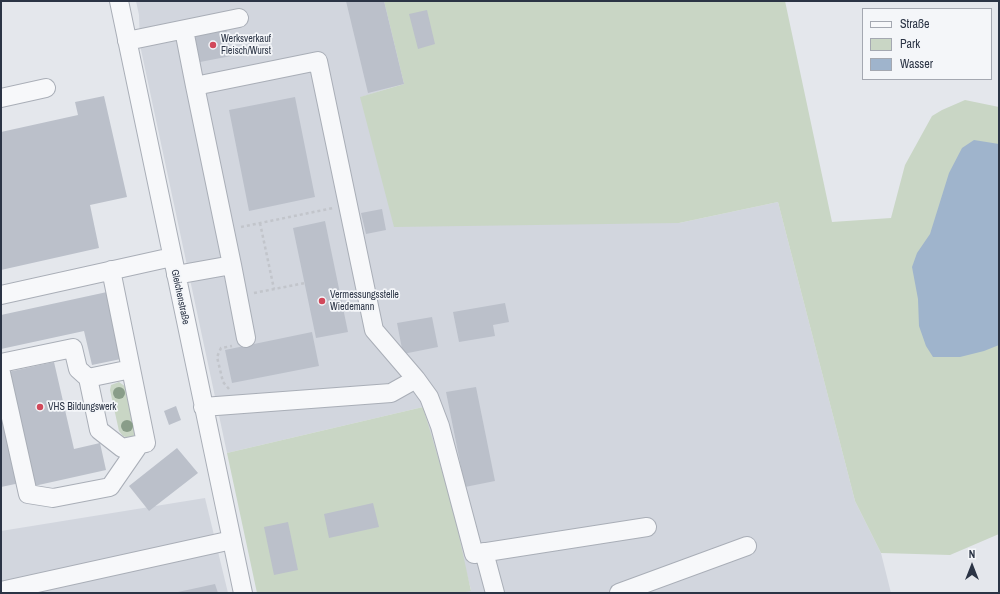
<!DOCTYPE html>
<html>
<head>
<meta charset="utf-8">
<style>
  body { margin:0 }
  #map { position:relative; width:1000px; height:594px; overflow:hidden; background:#e4e7ec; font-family:"Archivo Narrow",sans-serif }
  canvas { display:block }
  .frame { position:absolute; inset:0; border:2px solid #2b3445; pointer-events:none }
  .legend { position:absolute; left:862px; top:8px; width:130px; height:72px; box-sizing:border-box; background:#f4f6f9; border:1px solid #a4a8b1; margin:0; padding:5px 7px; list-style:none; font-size:12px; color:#2b3445 }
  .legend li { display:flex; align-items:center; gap:8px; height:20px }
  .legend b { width:20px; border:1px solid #a4a8b1 }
  .north { position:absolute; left:952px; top:546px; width:40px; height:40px; -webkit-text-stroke:3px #f4f6f9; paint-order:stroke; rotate:0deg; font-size:11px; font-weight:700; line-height:16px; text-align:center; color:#2b3445 }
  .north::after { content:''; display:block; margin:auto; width:14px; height:18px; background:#2b3445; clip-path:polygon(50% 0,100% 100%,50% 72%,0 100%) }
</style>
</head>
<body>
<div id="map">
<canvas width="1000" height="594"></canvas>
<div class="frame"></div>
<ul class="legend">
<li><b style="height:5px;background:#f7f8fa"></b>Straße</li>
<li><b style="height:11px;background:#c9d6c5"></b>Park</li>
<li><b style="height:11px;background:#9fb4cc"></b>Wasser</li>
</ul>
<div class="north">N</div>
</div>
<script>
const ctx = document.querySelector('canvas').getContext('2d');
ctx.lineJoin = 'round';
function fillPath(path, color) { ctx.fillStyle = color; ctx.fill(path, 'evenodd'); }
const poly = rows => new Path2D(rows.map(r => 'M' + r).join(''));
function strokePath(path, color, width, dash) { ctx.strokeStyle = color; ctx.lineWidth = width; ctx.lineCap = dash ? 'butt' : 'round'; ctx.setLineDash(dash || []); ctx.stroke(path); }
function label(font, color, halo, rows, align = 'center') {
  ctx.font = font + ' "Archivo Narrow",sans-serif'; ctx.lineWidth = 3.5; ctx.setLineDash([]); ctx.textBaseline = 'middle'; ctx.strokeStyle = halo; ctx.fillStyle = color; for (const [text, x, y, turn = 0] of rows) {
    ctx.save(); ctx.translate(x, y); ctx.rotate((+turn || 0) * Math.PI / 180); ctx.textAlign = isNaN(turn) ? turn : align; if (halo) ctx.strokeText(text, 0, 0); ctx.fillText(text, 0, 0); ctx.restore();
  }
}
fillPath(poly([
  [136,1,384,1,404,84,361,97,679,223,778,202,855,501,881,553,891,593,461,593,471,590,423,407,227,453,140,45,139,15],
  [205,498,228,593,1,593,1,531]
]), '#d2d6de');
fillPath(poly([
  [384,1,785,1,832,222,891,218,905,165,932,116,942,110,965,100,999,107,999,534,950,555,881,553,855,501,778,202,679,223,394,227,360,97,404,84],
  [119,382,126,387,136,431,134,436,128,438,123,436,119,431,110,390,111,385],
  [423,407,453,508,471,591,461,593,257,593,227,453]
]), '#c9d6c5');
fillPath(poly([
  [974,140,999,144,999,345,984,351,960,357,933,357,926,346,919,326,918,299,912,267,917,253,930,234,949,173,962,148]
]), '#9fb4cc');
fillPath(poly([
  [346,1,384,1,404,84,368,93],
  [427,10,435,44,418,49,409,14],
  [226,28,231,56,200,62,194,33],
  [104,96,127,197,90,205,99,248,1,270,1,132,78,115,75,102],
  [295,97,315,197,249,211,229,110],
  [382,209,386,230,366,234,361,213],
  [325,221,348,332,316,338,293,228],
  [107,292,121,359,92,365,84,331,1,349,1,315],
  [505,303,509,322,493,325,495,336,459,342,453,312],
  [432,317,438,347,403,354,397,323],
  [312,332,319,366,232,383,225,350],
  [54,362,74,449,100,443,106,470,34,486,8,372],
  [476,387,495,481,465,487,446,392],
  [1,401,20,483,1,487],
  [176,406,181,420,169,425,164,411],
  [177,448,198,473,149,511,129,486],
  [373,503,379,527,329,538,324,514],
  [288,522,298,570,274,575,264,527],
  [215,584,218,593,178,593,178,592]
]), '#bbc0ca');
const minor = poly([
  [119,1,243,593],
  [184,30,195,86],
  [127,41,239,18],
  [1,98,46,88],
  [232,265,195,86,318,61,374,330,416,379],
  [111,270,131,369,88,378,99,430,122,448,146,443,131,369],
  [176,275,232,265,246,338],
  [1,295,172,257],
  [1,363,73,348,78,369,88,378],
  [1,373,28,494,53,498,110,487,139,445],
  [203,407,391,393,416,379,429,397,440,426,474,554,647,527],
  [484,552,495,593],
  [1,591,232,540],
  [619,593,747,546]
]);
strokePath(minor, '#a9aeb7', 20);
strokePath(poly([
  [260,223,274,289],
  [241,227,333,208],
  [254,293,305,283],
  [229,389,223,382,217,357,221,348,232,346]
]), '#c2c5cb', 2.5, [3, 3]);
strokePath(minor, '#f7f8fa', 18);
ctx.fillStyle = '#899d89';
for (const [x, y] of [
  [119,393],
  [127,426]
]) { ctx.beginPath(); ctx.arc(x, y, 6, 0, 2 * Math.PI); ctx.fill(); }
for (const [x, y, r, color] of [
  [213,45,4,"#d1495b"],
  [322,301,4,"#d1495b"],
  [40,407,4,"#d1495b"]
]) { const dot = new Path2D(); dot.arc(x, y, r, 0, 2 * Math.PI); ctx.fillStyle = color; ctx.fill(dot); strokePath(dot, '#f4f6f9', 1.5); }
label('10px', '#2b3445', '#f4f6f9', [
  ["Werksverkauf",221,39],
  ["Fleisch/Wurst",221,51],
  ["Vermessungsstelle",330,295],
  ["Wiedemann",330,307],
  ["VHS Bildungswerk",48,407]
], 'left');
label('10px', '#2b3445', '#f4f6f9', [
  ["Gleichenstraße",180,297,78]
]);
</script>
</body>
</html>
